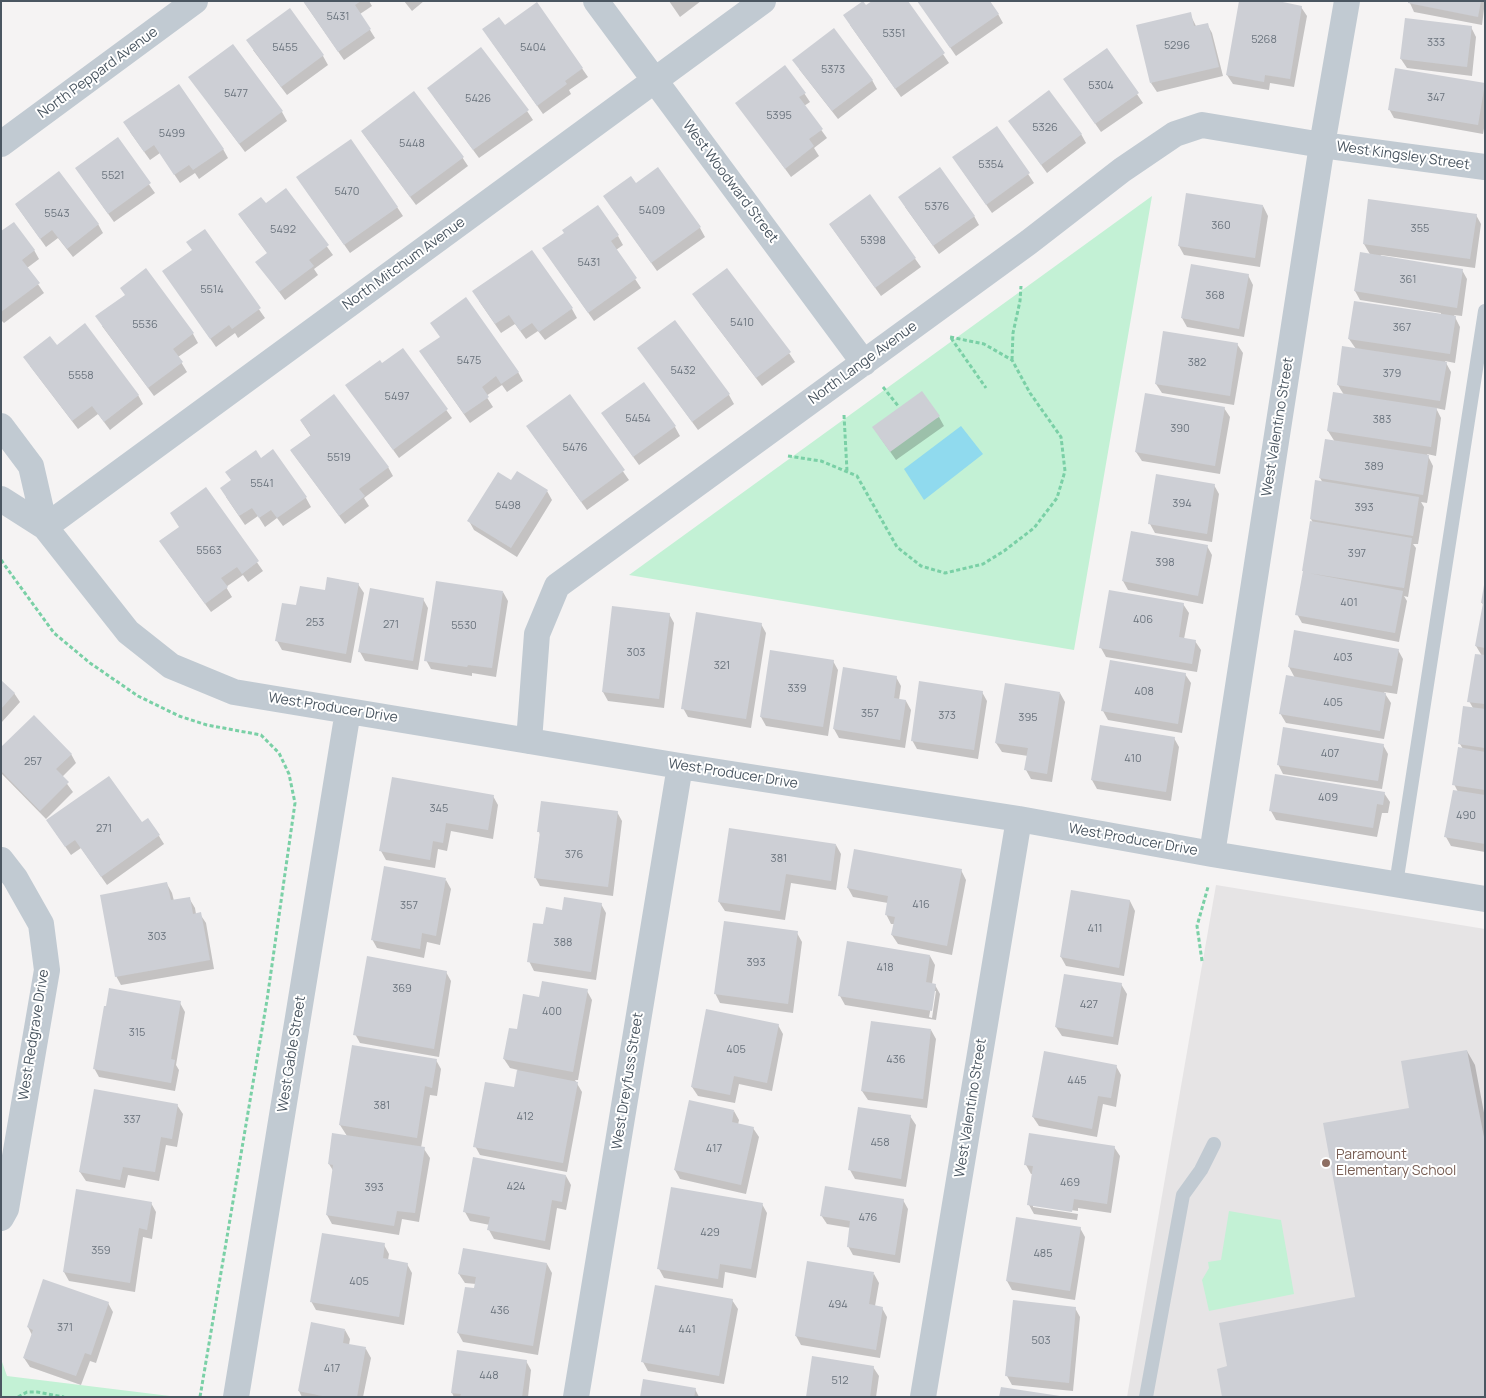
<!DOCTYPE html>
<html>
<head>
<meta charset="utf-8">
<style>
  body { margin:0 }
  #map { position:relative; width:1486px; height:1398px; overflow:hidden; background:#f5f3f3; font-family:Manrope,sans-serif }
  canvas { display:block }
  .frame { position:absolute; inset:0; border:2px solid #4a5661; pointer-events:none }
</style>
</head>
<body>
<div id="map">
<canvas width="1486" height="1398"></canvas>
<div class="frame"></div>
</div>
<script>
const ctx = document.querySelector('canvas').getContext('2d');
ctx.lineJoin = 'round';
function fillPath(path, color) { ctx.fillStyle = color; ctx.fill(path, 'evenodd'); }
const poly = rows => new Path2D(rows.map(r => 'M' + r).join(''));
function strokePath(path, color, width, dash) { ctx.strokeStyle = color; ctx.lineWidth = width; ctx.lineCap = dash ? 'butt' : 'round'; ctx.setLineDash(dash || []); ctx.stroke(path); }
function label(font, color, halo, rows, align = 'center') {
  ctx.font = font + ' Manrope,sans-serif'; ctx.lineWidth = 4; ctx.setLineDash([]); ctx.textBaseline = 'middle'; ctx.strokeStyle = halo; ctx.fillStyle = color; for (const [text, x, y, turn = 0] of rows) {
    ctx.save(); ctx.translate(x, y); ctx.rotate((+turn || 0) * Math.PI / 180); ctx.textAlign = isNaN(turn) ? turn : align; if (halo) ctx.strokeText(text, 0, 0); ctx.fillText(text, 0, 0); ctx.restore();
  }
}
fillPath(poly([
  [1216,885,1485,929,1485,1397,1127,1397]
]), '#e6e4e5');
fillPath(poly([
  [1152,196,1074,650,629,575],
  [1229,1211,1281,1220,1294,1294,1209,1311,1202,1280,1209,1268,1208,1262,1221,1260],
  [1,1359,7,1376,178,1397,1,1397]
]), '#c3f1d5');
fillPath(poly([
  [961,426,983,454,924,500,904,469]
]), '#90daee');
fillPath(poly([
  [303,1,369,1,372,6,360,14,375,38,344,60],
  [404,1,424,1,412,11],
  [669,1,701,1,680,17],
  [907,1,949,63,901,97,850,25,866,7],
  [918,1,998,14,1003,23,956,56],
  [1409,1,1485,1,1482,25,1414,12],
  [537,4,588,77,569,90,571,94,543,114,489,38],
  [1301,7,1307,16,1294,87,1270,83,1269,90,1233,84,1227,75],
  [1190,14,1196,26,1207,24,1212,33,1223,76,1157,92,1151,83],
  [1471,27,1476,37,1472,76,1407,68,1401,59],
  [253,50,323,56,328,65,287,95],
  [1107,50,1143,103,1101,132,1064,79],
  [799,69,872,80,877,89,838,119],
  [190,78,282,112,287,121,245,152],
  [1485,84,1485,123,1483,134,1394,118,1389,109],
  [804,93,810,102,804,106,827,138,814,148,819,156,791,177,737,103],
  [434,97,527,111,533,120,479,158],
  [1010,122,1081,134,1086,143,1047,173],
  [997,127,1034,183,992,213,959,166],
  [130,132,223,149,228,158,199,179,195,173,180,183,160,153,150,160],
  [362,132,462,157,468,166,416,205],
  [117,139,155,193,114,222,82,177],
  [636,185,700,228,705,237,657,271,610,205],
  [303,186,397,207,403,216,350,253],
  [286,190,333,255,314,269,318,275,285,300,257,262,268,254,239,215,266,205],
  [870,196,921,267,881,296,830,225],
  [16,205,98,224,103,233,73,257,58,238,46,247],
  [1263,206,1268,216,1260,267,1184,255,1179,246],
  [905,207,974,216,979,225,939,254],
  [1476,215,1481,224,1475,268,1381,255,1380,257,1462,270,1467,279,1462,316,1454,315,1460,327,1455,363,1445,361,1451,372,1445,410,1436,408,1441,418,1436,456,1427,454,1433,466,1427,503,1421,502,1424,507,1418,544,1413,544,1416,548,1408,597,1404,596,1407,601,1399,642,1302,623,1297,614,1313,523,1311,519,1323,483,1320,478,1335,442,1328,431,1344,395,1338,385,1356,349,1349,339,1441,315,1441,313,1360,300,1355,291,1371,256,1364,244],
  [204,231,265,318,238,338,235,333,216,347,164,272,193,251],
  [1,233,34,250,39,259,27,268,44,293,4,323,1,320],
  [618,236,623,245,616,250,641,288,594,321,549,257],
  [1248,275,1253,285,1244,337,1187,327,1182,318],
  [479,301,572,309,577,318,545,340,538,331,526,339,515,324,501,333],
  [699,303,789,353,795,362,762,386],
  [102,326,193,334,198,343,178,357,187,372,154,396],
  [1237,344,1243,353,1234,405,1162,393,1156,384],
  [57,346,138,395,143,404,110,430,98,414,78,429,30,366],
  [638,348,729,395,734,404,698,430],
  [403,350,452,418,399,458,347,386,382,365],
  [426,360,518,372,523,381,507,392,502,385,486,396,493,407,470,423],
  [569,395,629,480,587,510,533,435],
  [1224,408,1230,417,1220,474,1142,461,1136,452],
  [939,417,944,426,896,460,879,436],
  [301,421,388,467,393,476,364,498,369,506,345,524,291,451,311,436],
  [608,422,675,427,680,436,639,465],
  [261,459,306,498,311,507,283,526,277,518,265,527,258,516,245,525,226,497,232,481,226,472],
  [511,482,547,491,552,500,517,557,474,530,469,521],
  [1214,485,1219,494,1212,542,1155,533,1150,524],
  [206,489,263,571,248,582,243,575,226,587,232,597,211,612,166,550],
  [1207,546,1212,555,1203,604,1128,590,1123,581],
  [358,584,364,593,351,663,282,650,277,641,326,592],
  [1485,586,1485,852,1451,846,1446,837,1458,792,1454,784,1463,749,1460,744,1473,708,1469,701,1482,656,1476,646,1484,606,1482,603],
  [503,592,508,601,496,677,472,673,472,676,431,669,426,660],
  [423,599,428,608,418,670,365,661,360,652],
  [1183,604,1189,613,1184,639,1195,641,1201,650,1197,672,1106,657,1101,648],
  [669,614,674,623,664,708,608,701,603,692],
  [761,624,766,633,751,728,688,717,683,708],
  [1398,650,1403,659,1397,694,1384,692,1391,703,1384,739,1286,723,1280,713,1295,678,1289,667],
  [833,661,838,670,828,736,766,726,761,717],
  [1185,674,1191,683,1182,733,1108,720,1103,711],
  [896,677,901,686,899,700,906,701,911,710,905,748,839,738,834,729],
  [1,682,14,693,20,702,1,723],
  [982,692,987,701,978,759,917,749,912,740],
  [1060,693,1065,702,1052,782,1031,779,1026,770,1028,756,1002,752,996,743],
  [1174,738,1179,747,1171,801,1097,789,1092,780],
  [1383,745,1388,754,1382,789,1283,774,1278,764],
  [1,749,71,754,76,763,62,777,73,792,46,819,1,773],
  [1384,793,1390,802,1388,813,1382,813,1377,837,1276,820,1271,811],
  [493,796,498,805,493,839,451,831,447,851,438,849,435,868,386,860,381,851],
  [617,812,622,821,613,896,540,886,535,877,540,835,539,831],
  [142,824,159,836,164,844,107,885,81,848,71,855,53,829],
  [836,845,841,854,836,890,791,883,785,920,725,911,719,902],
  [961,870,966,880,952,955,898,944,892,935,894,924,891,924,886,914,888,903,853,897,848,888],
  [446,880,451,889,440,945,427,942,424,958,377,948,372,939],
  [167,884,172,893,174,901,189,898,195,908,196,914,200,914,206,923,214,969,121,985,116,976],
  [1072,892,1130,901,1135,911,1124,976,1066,966,1061,957],
  [601,904,606,913,596,980,534,971,529,961,544,926,563,911],
  [797,933,802,942,793,1013,720,1003,715,993],
  [930,956,935,965,932,984,935,985,940,994,936,1020,845,1005,840,996],
  [934,991,936,991,932,1018,929,1017],
  [446,972,451,981,439,1057,360,1043,355,1034],
  [1121,984,1127,994,1118,1045,1062,1036,1056,1027],
  [587,991,592,1000,578,1080,575,1080,582,1092,567,1172,480,1155,475,1146,515,1088,518,1070,510,1068,504,1059,518,1031,540,998],
  [180,1003,185,1012,176,1065,179,1070,175,1091,99,1077,94,1068],
  [778,1025,783,1034,772,1091,739,1084,735,1103,698,1096,692,1087],
  [931,1030,936,1039,927,1108,868,1100,862,1091],
  [1467,1051,1475,1065,1485,1118,1485,1397,1228,1366,1356,1298,1410,1109],
  [436,1060,441,1069,437,1096,430,1095,421,1148,424,1149,430,1158,419,1222,402,1219,399,1235,332,1224,327,1215,334,1172,329,1164,334,1134,347,1136,340,1125],
  [1116,1066,1121,1075,1116,1107,1103,1104,1097,1137,1039,1126,1033,1117],
  [177,1105,183,1114,177,1147,166,1145,159,1181,128,1175,125,1188,86,1181,80,1172],
  [734,1111,739,1120,738,1125,753,1128,759,1137,746,1194,680,1179,675,1170],
  [910,1116,916,1125,906,1187,855,1179,850,1170],
  [1114,1147,1120,1156,1111,1213,1078,1208,1078,1211,1033,1205,1033,1207,1078,1214,1077,1220,1034,1214,1029,1205,1033,1174,1031,1174,1026,1165],
  [566,1176,571,1185,566,1210,557,1208,550,1250,494,1239,489,1230,490,1225,470,1221,465,1212],
  [903,1200,908,1209,900,1263,853,1255,848,1246,851,1228,827,1224,821,1215],
  [151,1203,156,1212,152,1239,143,1237,135,1292,69,1281,64,1272],
  [762,1204,767,1213,756,1278,725,1272,723,1288,664,1278,659,1269],
  [1080,1228,1085,1237,1075,1300,1012,1290,1007,1281],
  [384,1245,389,1254,388,1260,407,1264,412,1273,404,1325,316,1310,311,1301],
  [547,1264,552,1273,538,1355,463,1342,458,1333,476,1284,465,1283,459,1274],
  [874,1274,879,1283,875,1306,882,1308,887,1317,880,1358,801,1345,796,1336],
  [732,1300,738,1309,724,1384,648,1371,643,1362],
  [108,1303,113,1312,96,1363,90,1361,81,1385,30,1367,24,1358,32,1335,28,1327],
  [1075,1308,1080,1317,1073,1391,1012,1385,1007,1376],
  [345,1330,350,1339,349,1345,366,1349,371,1358,363,1397,302,1397,299,1391],
  [526,1361,531,1370,528,1397,454,1397,452,1393],
  [873,1367,879,1376,876,1397,807,1397],
  [695,1389,699,1397,641,1397]
]), '#0003');
fillPath(poly([
  [303,1,361,1,355,5,371,29,338,52],
  [863,1,866,5,872,1,908,1,945,53,895,89,843,15],
  [917,1,990,1,999,14,950,48],
  [1239,1,1278,1,1302,6,1290,79,1265,75,1264,82,1226,75],
  [1408,1,1481,1,1478,17,1408,3],
  [537,2,583,68,565,81,567,84,537,106,482,29,499,17,505,25],
  [290,8,324,55,281,87,246,40],
  [1191,12,1194,26,1208,23,1219,67,1150,83,1136,25],
  [1405,18,1472,26,1467,67,1400,59],
  [834,28,873,80,832,111,792,60],
  [233,44,283,111,239,144,188,77],
  [481,47,529,110,473,150,427,88],
  [1107,48,1139,93,1095,124,1063,79],
  [785,65,806,93,799,97,823,129,809,139,814,146,785,169,735,103],
  [1395,68,1485,83,1478,125,1388,110],
  [179,84,224,149,193,170,189,165,174,175,154,145,144,152,123,122],
  [1049,90,1082,134,1041,165,1008,121],
  [414,91,464,157,410,197,361,131],
  [997,126,1030,173,986,205,952,157],
  [118,137,151,183,108,214,75,168],
  [351,139,398,207,344,245,296,177],
  [658,167,701,227,651,263,603,196,631,176,636,183],
  [940,167,975,216,933,246,898,197],
  [59,171,99,224,67,249,52,230,40,239,15,204],
  [286,188,329,245,309,260,314,266,279,292,255,262,267,253,238,214,261,197,266,203],
  [1186,193,1263,205,1255,258,1178,246],
  [870,194,916,258,875,288,829,224],
  [1368,199,1477,214,1470,259,1363,244],
  [598,205,619,235,611,241,637,278,588,313,542,248,564,233,562,230],
  [14,222,35,250,22,260,40,283,1,312,1,231],
  [205,229,261,308,232,329,229,325,210,339,162,271,192,250,186,242],
  [532,250,573,308,539,332,532,323,520,331,509,315,495,324,472,291],
  [1360,252,1463,269,1457,308,1354,291],
  [1191,264,1249,274,1239,329,1181,318],
  [146,268,194,333,173,349,183,362,148,388,95,316,125,295,120,288],
  [727,268,791,352,756,378,692,294],
  [466,297,519,372,501,384,496,376,482,387,489,397,464,414,419,351,440,337,430,323],
  [1354,301,1456,316,1450,354,1348,339],
  [675,320,730,394,692,422,637,348],
  [85,323,139,395,104,422,92,406,72,421,23,357,50,336,57,345],
  [1163,331,1238,343,1230,396,1155,384],
  [1342,346,1447,362,1440,401,1337,385],
  [403,348,448,409,393,450,345,385,380,360,382,363],
  [644,382,676,426,633,457,601,413],
  [922,391,940,416,890,452,872,427],
  [1333,392,1437,408,1431,447,1327,431],
  [1145,393,1225,407,1215,466,1135,452],
  [334,394,389,467,359,489,365,496,339,516,290,450,311,435,300,420],
  [570,394,625,470,581,502,526,426],
  [1325,439,1429,455,1423,495,1319,478],
  [273,449,307,497,277,518,271,510,259,518,252,508,239,516,220,488,231,480,225,472,256,450,261,458],
  [517,471,548,490,511,548,467,521,498,472,511,480],
  [1156,474,1215,484,1207,534,1148,524],
  [1315,480,1419,497,1413,536,1310,519],
  [206,487,259,561,242,574,237,567,221,578,228,587,205,604,159,541,179,527,170,513],
  [1310,521,1412,538,1404,588,1308,573,1403,591,1395,633,1295,615,1303,571,1302,571],
  [1131,531,1208,545,1198,596,1122,581],
  [327,577,359,583,346,654,275,641,282,603,296,605,300,586,325,590],
  [436,581,503,591,492,668,468,665,467,667,424,661],
  [1484,585,1485,585,1485,648,1475,646,1483,603,1481,603],
  [370,588,424,598,413,661,358,652],
  [1109,590,1184,603,1179,637,1196,640,1192,664,1099,648],
  [612,606,670,613,659,699,602,692],
  [696,612,762,623,746,719,681,709],
  [1294,630,1399,649,1392,686,1288,667],
  [770,650,834,660,823,727,760,717],
  [1475,654,1485,655,1485,704,1467,702],
  [1110,660,1186,673,1178,724,1101,711],
  [843,667,897,676,894,698,906,700,900,740,833,729],
  [1286,675,1386,693,1380,731,1279,714],
  [1,680,15,693,1,709],
  [919,681,983,691,974,750,911,741],
  [1005,683,1060,692,1047,774,1024,770,1028,748,995,743],
  [1463,706,1485,709,1485,748,1458,744],
  [34,715,72,754,56,769,69,782,40,811,1,771,1,747],
  [1100,725,1175,737,1166,792,1091,780],
  [1283,727,1384,744,1378,781,1277,765],
  [1458,747,1485,752,1485,790,1452,785],
  [1275,774,1385,792,1383,805,1377,804,1373,828,1269,811],
  [109,776,142,822,148,818,160,835,101,877,75,840,65,847,46,820],
  [392,777,494,795,488,830,446,823,443,843,433,841,430,860,379,851],
  [1453,790,1485,795,1485,844,1444,837],
  [541,801,618,811,608,887,534,878,540,832,537,832],
  [729,828,836,844,831,881,786,874,780,911,718,902],
  [854,849,962,869,947,946,891,935,895,917,885,915,888,896,847,888],
  [384,866,446,878,436,936,422,933,420,949,371,940],
  [167,882,171,900,190,897,193,914,201,912,210,960,115,977,100,895],
  [1071,890,1130,900,1119,968,1060,957],
  [564,897,602,903,591,972,527,962,533,923,543,924,546,907,562,910],
  [724,921,798,931,788,1004,714,994],
  [847,941,930,955,926,982,936,984,932,1011,838,996],
  [367,956,447,971,434,1049,353,1035],
  [1064,974,1122,983,1113,1037,1055,1027],
  [542,981,588,989,573,1072,503,1059,509,1028,517,1029,523,994,539,997],
  [109,988,181,1001,171,1059,175,1060,171,1083,93,1069,104,1006,106,1006],
  [706,1009,779,1024,767,1083,734,1076,730,1095,691,1087],
  [871,1021,931,1029,923,1099,861,1091],
  [352,1045,437,1059,432,1088,425,1086,417,1138,339,1125],
  [1467,1050,1485,1142,1485,1397,1222,1397,1217,1369,1227,1366,1219,1323,1355,1297,1323,1123,1409,1108,1401,1061],
  [1044,1051,1117,1065,1111,1098,1098,1096,1092,1129,1032,1117],
  [517,1070,578,1082,563,1163,473,1147,485,1082,514,1087],
  [94,1089,178,1104,172,1139,161,1137,155,1172,123,1167,120,1180,79,1172],
  [689,1100,734,1110,732,1122,754,1127,741,1185,674,1170],
  [858,1107,911,1115,901,1179,848,1170],
  [332,1133,425,1147,415,1213,397,1211,394,1226,326,1215,333,1165,328,1164],
  [1029,1133,1115,1146,1107,1204,1074,1199,1072,1212,1027,1205,1033,1166,1024,1165],
  [473,1157,566,1175,562,1202,552,1200,545,1241,487,1230,490,1217,463,1212],
  [825,1186,904,1199,895,1255,847,1247,850,1221,820,1216],
  [671,1187,763,1203,751,1269,720,1264,718,1279,657,1269],
  [76,1189,152,1202,147,1230,139,1228,130,1283,63,1272],
  [1016,1217,1081,1227,1070,1291,1006,1281],
  [322,1233,385,1243,383,1258,408,1263,399,1317,310,1302],
  [463,1248,547,1263,533,1346,457,1333,465,1287,474,1288,476,1277,458,1274],
  [807,1261,874,1272,869,1304,883,1307,876,1350,795,1336],
  [43,1279,109,1302,91,1355,85,1353,76,1376,23,1358,33,1330,27,1327],
  [655,1285,733,1299,719,1376,641,1362],
  [1013,1300,1076,1307,1069,1383,1005,1376],
  [311,1322,345,1329,343,1343,366,1347,357,1397,327,1397,298,1391],
  [457,1350,527,1360,522,1397,460,1397,461,1394,451,1393],
  [812,1356,874,1366,870,1397,806,1397],
  [643,1379,696,1388,694,1397,640,1397],
  [1001,1387,1060,1396,1060,1397,999,1397]
]), '#cdcfd5');
strokePath(poly([
  [951,338,986,388],
  [1012,360,1013,333,1020,301,1021,286],
  [883,387,899,407],
  [844,415,847,471],
  [788,456,821,461,857,476,897,547,921,566,945,573,983,564,1004,551,1034,528,1057,498,1065,471,1061,437,1030,393,1012,360,984,344,950,337],
  [1,560,54,633,90,663,138,696,179,716,207,725,261,735,279,753,289,774,295,803,267,1000,200,1397],
  [1202,961,1197,926,1208,887],
  [18,1397,27,1392,37,1392,64,1397]
]), '#7ad0a6', 3, [4, 2.5]);
strokePath(poly([
  [1396,884,1485,311],
  [1146,1397,1183,1195,1201,1170,1214,1144]
]), '#c1cad2', 14);
strokePath(poly([
  [596,1,864,363],
  [1,144,195,1],
  [1,426,31,466,45,527],
  [1,499,45,527,128,632,171,666,234,692,680,766,1019,819,1212,854,1485,899],
  [45,527,763,1],
  [529,741,537,634,557,586,1029,242,1122,170,1175,134,1202,125,1322,145,1485,167],
  [1212,854,1322,145,1347,1],
  [1,860,15,878,41,924,47,970,6,1209,1,1218],
  [236,1397,348,711],
  [576,1397,680,766],
  [923,1397,1019,819]
]), '#c1cad2', 26);
for (const [x, y, r, color] of [
  [1326,1163,5,"#8d6e63"]
]) { const dot = new Path2D(); dot.arc(x, y, r, 0, 2 * Math.PI); ctx.fillStyle = color; ctx.fill(dot); strokePath(dot, '#fff', 2); }
label('11px', '#6b747e', null, [
  ["5431",338,17],
  ["5351",894,34],
  ["5268",1264,40],
  ["333",1436,43],
  ["5296",1177,46],
  ["5455",285,48],
  ["5404",533,48],
  ["5373",833,70],
  ["5304",1101,86],
  ["5477",236,94],
  ["347",1436,98],
  ["5426",478,99],
  ["5395",779,116],
  ["5326",1045,128],
  ["5499",172,134],
  ["5448",412,144],
  ["5354",991,165],
  ["5521",113,176],
  ["5470",347,192],
  ["5376",937,207],
  ["5409",652,211],
  ["5543",57,214],
  ["360",1221,226],
  ["355",1420,229],
  ["5492",283,230],
  ["5398",873,241],
  ["5431",589,263],
  ["361",1408,280],
  ["5514",212,290],
  ["368",1215,296],
  ["5410",742,323],
  ["5536",145,325],
  ["367",1402,328],
  ["5475",469,361],
  ["382",1197,363],
  ["5432",683,371],
  ["379",1392,374],
  ["5558",81,376],
  ["5497",397,397],
  ["5454",638,419],
  ["383",1382,420],
  ["390",1180,429],
  ["5476",575,448],
  ["5519",339,458],
  ["389",1374,467],
  ["5541",262,484],
  ["394",1182,504],
  ["5498",508,506],
  ["393",1364,508],
  ["5563",209,551],
  ["397",1357,554],
  ["398",1165,563],
  ["401",1349,603],
  ["406",1143,620],
  ["253",315,623],
  ["271",391,625],
  ["5530",464,626],
  ["303",636,653],
  ["403",1343,658],
  ["321",722,666],
  ["339",797,689],
  ["408",1144,692],
  ["405",1333,703],
  ["357",870,714],
  ["373",947,716],
  ["395",1028,718],
  ["407",1330,754],
  ["410",1133,759],
  ["257",33,762],
  ["409",1328,798],
  ["345",439,809],
  ["490",1466,816],
  ["271",104,829],
  ["376",574,855],
  ["381",779,859],
  ["416",921,905],
  ["357",409,906],
  ["411",1095,929],
  ["303",157,937],
  ["388",563,943],
  ["393",756,963],
  ["418",885,968],
  ["369",402,989],
  ["427",1089,1005],
  ["400",552,1012],
  ["315",137,1033],
  ["405",736,1050],
  ["436",896,1060],
  ["445",1077,1081],
  ["381",382,1106],
  ["412",525,1117],
  ["337",132,1120],
  ["458",880,1143],
  ["417",714,1149],
  ["469",1070,1183],
  ["424",516,1187],
  ["393",374,1188],
  ["476",868,1218],
  ["429",710,1233],
  ["359",101,1251],
  ["485",1043,1254],
  ["405",359,1282],
  ["494",838,1305],
  ["436",500,1311],
  ["371",65,1328],
  ["441",687,1330],
  ["503",1041,1341],
  ["417",332,1369],
  ["448",489,1376],
  ["512",840,1381]
]);
label('14px', '#4a5661', '#fff', [
  ["North Peppard Avenue",98,73,-36],
  ["West Kingsley Street",1403,156,8],
  ["West Woodward Street",730,182,53],
  ["North Mitchum Avenue",404,264,-36],
  ["North Lange Avenue",863,363,-36],
  ["West Valentino Street",1278,427,-81],
  ["West Producer Drive",333,708,9],
  ["West Producer Drive",733,774,9],
  ["West Producer Drive",1133,840,10],
  ["West Redgrave Drive",34,1035,-81],
  ["West Gable Street",292,1054,-81],
  ["West Dreyfuss Street",628,1081,-81],
  ["West Valentino Street",971,1108,-81]
]);
label('14px', '#785e54', '#fff', [
  ["Paramount",1336,1155],
  ["Elementary School",1336,1171]
], 'left');
</script>
</body>
</html>
